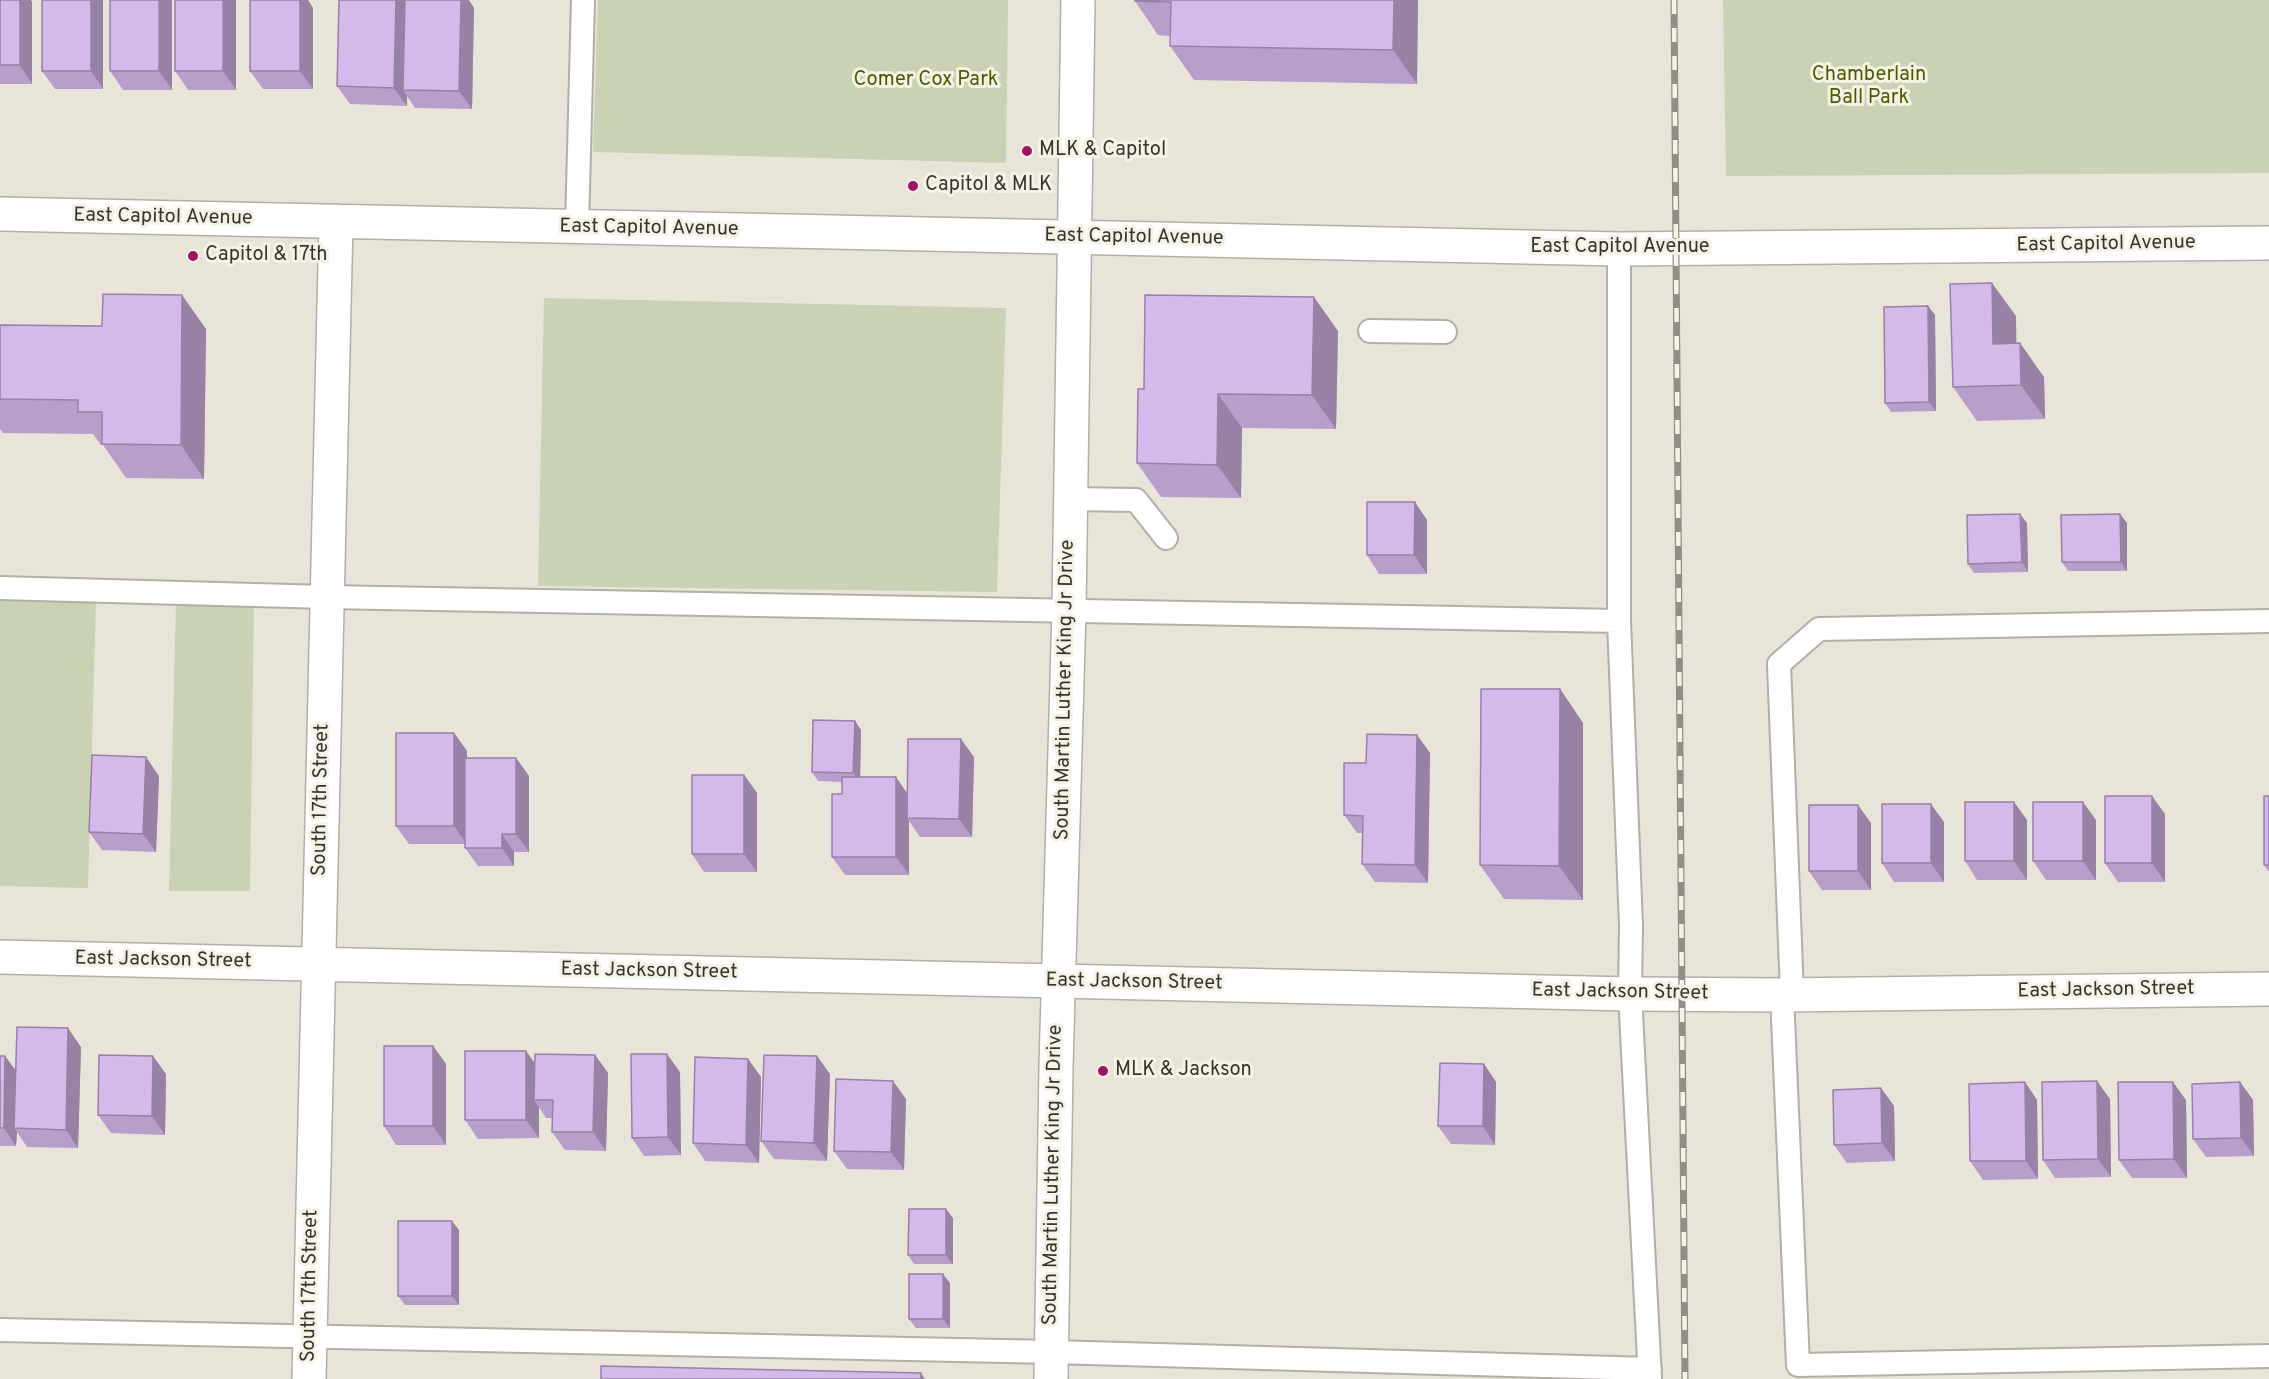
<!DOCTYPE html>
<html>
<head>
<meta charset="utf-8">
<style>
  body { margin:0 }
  canvas { display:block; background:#e9e4d9 }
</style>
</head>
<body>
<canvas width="2269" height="1379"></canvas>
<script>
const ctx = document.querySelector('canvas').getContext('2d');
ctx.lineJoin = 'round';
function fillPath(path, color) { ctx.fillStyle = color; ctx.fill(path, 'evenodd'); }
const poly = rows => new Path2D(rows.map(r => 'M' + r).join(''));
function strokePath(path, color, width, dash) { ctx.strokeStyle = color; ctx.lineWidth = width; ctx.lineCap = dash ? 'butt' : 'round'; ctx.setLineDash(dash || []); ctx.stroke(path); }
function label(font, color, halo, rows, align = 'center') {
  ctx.font = font + ' Overpass,sans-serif'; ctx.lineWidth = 6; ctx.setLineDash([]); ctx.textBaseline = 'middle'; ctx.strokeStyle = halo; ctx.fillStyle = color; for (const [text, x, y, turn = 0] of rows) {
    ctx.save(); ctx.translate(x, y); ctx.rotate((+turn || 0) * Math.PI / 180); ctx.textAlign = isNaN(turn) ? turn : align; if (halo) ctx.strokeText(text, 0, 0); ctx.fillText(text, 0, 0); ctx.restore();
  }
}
fillPath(poly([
  [598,0,1008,0,1006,163,593,152],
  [1723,0,2269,0,2269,173,1726,176],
  [544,298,1006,308,997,592,538,586],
  [0,600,96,600,88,888,0,886],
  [176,601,254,603,250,891,169,891]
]), '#c9d2b2');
const lane = poly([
  [577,227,583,0],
  [1619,249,1619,621,1631,926,1630,994,1650,1379],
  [1370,331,1445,332],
  [1070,499,1136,500,1166,538],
  [0,588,327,597,1619,621],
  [1792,994,1779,664,1819,629,2269,621],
  [1782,995,1798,1365,2269,1356],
  [0,1330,1052,1352,1650,1369]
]);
const street = poly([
  [0,214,1619,249,2269,243],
  [0,957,1630,994,1782,995,2269,989],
  [309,1379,336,221]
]);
const secondary = poly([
  [1051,1379,1056,1067,1069,610,1078,0]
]);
strokePath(lane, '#b3afa4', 26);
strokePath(street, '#b3afa4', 36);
strokePath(secondary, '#b3afa4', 36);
strokePath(lane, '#fff', 22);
strokePath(street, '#fff', 33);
strokePath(secondary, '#fff', 33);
const rail = poly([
  [1674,0,1685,1379]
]);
strokePath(rail, '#918e86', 7);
strokePath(rail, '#f6f2e6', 4.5, [14]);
fillPath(poly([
  [0,0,32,2,32,84,0,84],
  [103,0,103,89,55,89,42,71],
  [172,0,172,90,123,90,110,71],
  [236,0,236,90,188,90,175,71],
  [250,0,308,0,313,8,313,89,263,89,250,71],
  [1418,0,1417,84,1194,80,1170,46,1170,36,1158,35,1135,1],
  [474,8,472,109,415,108,407,96,407,106,350,104,337,86],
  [1928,306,1935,315,1936,411,1891,412,1885,403],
  [2016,316,2016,343,2044,377,2045,419,1977,421,1953,387],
  [0,325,206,329,204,479,126,478,103,445,101,445,93,434,3,433,0,429],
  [1338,331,1336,429,1242,428,1241,498,1161,497,1137,463,1144,389],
  [1427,520,1427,574,1379,574,1367,555],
  [2027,523,2028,572,1974,573,1968,564],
  [2127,523,2127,571,2068,571,2062,562],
  [1560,689,1583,723,1583,900,1504,899,1480,865],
  [855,721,861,730,860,777,907,793,974,757,972,837,920,837,909,821,909,875,845,875,832,857,842,794,842,782,818,781,812,772],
  [454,733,467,751,467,758,516,758,529,776,529,852,514,852,514,866,478,866,465,848,465,844,409,844,396,826],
  [1417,735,1430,753,1428,883,1375,882,1362,864,1363,833,1357,833,1344,815,1366,763],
  [744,775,757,793,757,872,704,872,692,854],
  [159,776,156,852,102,850,89,832],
  [2269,796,2269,872,2264,865],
  [2165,814,2165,882,2118,882,2105,863],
  [2027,820,2027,880,1977,880,1965,861],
  [2096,820,2096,880,2046,880,2033,861],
  [1944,822,1944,882,1894,882,1882,863],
  [1871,823,1871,890,1822,890,1809,871],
  [433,1046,446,1064,446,1145,396,1145,384,1126],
  [81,1047,78,1148,27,1147,17,1132,16,1146,0,1146,0,1056,5,1056,16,1071],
  [526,1051,535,1064,595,1055,608,1073,606,1151,565,1150,552,1132,553,1118,546,1118,539,1107,539,1138,478,1139,465,1120],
  [748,1059,761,1077,759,1163,705,1161,693,1143],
  [1484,1064,1496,1082,1495,1145,1451,1144,1438,1126],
  [680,1072,681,1155,644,1156,632,1138],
  [166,1074,165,1135,111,1133,98,1115],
  [830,1074,827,1161,774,1159,761,1141],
  [2025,1082,2037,1100,2038,1179,1983,1180,1970,1161],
  [2240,1082,2253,1100,2254,1156,2206,1157,2193,1139],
  [1881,1088,1894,1106,1895,1161,1847,1163,1834,1145],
  [906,1099,904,1170,847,1169,834,1151],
  [2110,1099,2111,1177,2055,1178,2043,1160],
  [2186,1100,2187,1178,2132,1178,2119,1160],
  [953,1218,953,1264,914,1264,908,1255],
  [459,1230,459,1305,405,1305,398,1296],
  [950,1283,950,1328,916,1328,909,1319]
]), '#b79fc9');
fillPath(poly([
  [20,0,31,0,32,2,32,84,20,65],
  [91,0,103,0,103,89,91,71],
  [159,0,172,0,172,90,159,71],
  [223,0,236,0,236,90,223,71],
  [300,0,308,0,313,8,313,89,300,71],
  [396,0,405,0,403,90,407,96,407,106,394,88],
  [461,0,469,0,474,8,472,109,459,91],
  [1394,0,1418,0,1417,84,1393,50],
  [1992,283,2016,316,2017,378,1993,344],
  [182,295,206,329,204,479,181,445],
  [1314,297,1338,331,1336,429,1312,395],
  [1928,306,1935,315,1936,411,1929,402],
  [2020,343,2044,377,2045,419,2021,385],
  [1218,394,1242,428,1241,498,1217,465],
  [1415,502,1427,520,1427,574,1414,555],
  [2020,514,2027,523,2028,572,2022,562],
  [2120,514,2127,523,2127,571,2121,562],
  [1560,689,1583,723,1583,900,1559,866],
  [855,721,861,730,860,782,853,773],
  [454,733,467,751,467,844,454,826],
  [1417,735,1430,753,1428,883,1415,865],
  [961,739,974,757,972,837,959,819],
  [146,757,159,776,156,852,143,834],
  [516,758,529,776,529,852,516,834],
  [744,775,757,793,757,872,744,854],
  [896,777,909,796,907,818,909,821,909,875,896,857],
  [2152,796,2165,814,2165,882,2152,863],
  [2014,802,2027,820,2027,880,2014,861],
  [2083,802,2096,820,2096,880,2083,861],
  [1931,804,1944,822,1944,882,1931,863],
  [1858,805,1871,823,1871,890,1858,871],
  [502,834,514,852,514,866,502,848],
  [68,1028,81,1047,78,1148,66,1130],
  [433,1046,446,1064,446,1145,433,1126],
  [526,1051,539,1069,534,1100,539,1107,539,1138,526,1120],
  [667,1054,680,1072,681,1155,668,1137],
  [595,1055,608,1073,606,1151,593,1132],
  [5,1056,18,1074,14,1128,17,1132,16,1146,4,1128],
  [153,1056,166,1074,165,1135,152,1116],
  [817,1056,830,1074,827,1161,814,1143],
  [748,1059,761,1077,759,1163,746,1145],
  [1484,1064,1496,1082,1495,1145,1483,1126],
  [893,1081,906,1099,904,1170,891,1152],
  [2097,1081,2110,1099,2111,1177,2098,1159],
  [2025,1082,2037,1100,2038,1179,2026,1161],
  [2173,1082,2186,1100,2187,1178,2174,1159],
  [2240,1082,2253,1100,2254,1156,2241,1138],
  [1881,1088,1894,1106,1895,1161,1882,1143],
  [946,1209,953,1218,953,1264,946,1255],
  [452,1221,459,1230,459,1305,452,1296],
  [943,1274,950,1283,950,1328,943,1319],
  [921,1373,925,1379,921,1379]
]), '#9582a4');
const building = poly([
  [0,0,20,0,20,65,0,65,0,0],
  [42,0,91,0,91,71,42,71,42,0],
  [110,0,159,0,159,71,110,71,110,0],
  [175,0,223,0,223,71,175,71,175,0],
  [250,0,300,0,300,71,250,71,250,0],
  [339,0,396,0,394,88,337,86,339,0],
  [405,0,461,0,459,91,403,90,405,0],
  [1135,0,1394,0,1393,50,1170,46,1171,2,1135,1,1135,0],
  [1992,283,1993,344,2020,343,2021,385,1953,387,1950,284,1992,283],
  [103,294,182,295,181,445,102,444,102,412,78,412,78,400,0,399,0,325,102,326,103,294],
  [1145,295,1314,297,1312,395,1218,394,1217,465,1137,463,1138,389,1144,389,1145,295],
  [1928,306,1929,402,1885,403,1884,307,1928,306],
  [1367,502,1415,502,1414,555,1367,555,1367,502],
  [2020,514,2022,562,1968,564,1967,515,2020,514],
  [2120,514,2121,562,2062,562,2061,515,2120,514],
  [1481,689,1560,689,1559,866,1480,865,1481,689],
  [813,720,855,721,853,773,812,772,813,720],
  [396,733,454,733,454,826,396,826,396,733],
  [1367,734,1417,735,1415,865,1362,864,1363,816,1344,815,1344,763,1366,763,1367,734],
  [908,739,961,739,959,819,907,818,908,739],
  [92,755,146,757,143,834,89,832,92,755],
  [465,758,516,758,516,834,502,834,502,848,465,848,465,758],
  [692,775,744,775,744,854,692,854,692,775],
  [842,777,896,777,896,857,832,857,832,794,842,794,842,777],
  [2105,796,2152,796,2152,863,2105,863,2105,796],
  [2264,796,2269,796,2269,865,2264,865,2264,796],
  [1965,802,2014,802,2014,861,1965,861,1965,802],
  [2033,802,2083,802,2083,861,2033,861,2033,802],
  [1882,804,1931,804,1931,863,1882,863,1882,804],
  [1809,805,1858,805,1858,871,1809,871,1809,805],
  [17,1027,68,1028,66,1130,14,1128,17,1027],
  [384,1046,433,1046,433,1126,384,1126,384,1046],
  [465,1051,526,1051,526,1120,465,1120,465,1051],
  [535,1054,595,1055,593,1132,552,1132,553,1100,534,1100,535,1054],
  [631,1054,667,1054,668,1137,632,1138,631,1054],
  [99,1055,153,1056,152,1116,98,1115,99,1055],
  [764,1055,817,1056,814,1143,761,1141,764,1055],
  [0,1056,5,1056,4,1128,0,1128,0,1056],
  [695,1057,748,1059,746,1145,693,1143,695,1057],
  [1440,1063,1484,1064,1483,1126,1438,1126,1440,1063],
  [836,1079,893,1081,891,1152,834,1151,836,1079],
  [2097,1081,2098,1159,2043,1160,2042,1082,2097,1081],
  [2025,1082,2026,1161,1970,1161,1969,1084,2025,1082],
  [2118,1082,2173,1082,2174,1159,2119,1160,2118,1082],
  [2240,1082,2241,1138,2193,1139,2192,1084,2240,1082],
  [1881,1088,1882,1143,1834,1145,1833,1090,1881,1088],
  [909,1209,946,1209,946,1255,908,1255,909,1209],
  [398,1221,452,1221,452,1296,398,1296,398,1221],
  [909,1274,943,1274,943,1319,909,1319,909,1274],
  [601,1366,921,1373,921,1379,601,1379,601,1366]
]);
fillPath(building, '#d5b9ea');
strokePath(building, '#9582a4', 1.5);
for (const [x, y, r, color] of [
  [1027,151,6,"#9d1463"],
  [913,186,6,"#9d1463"],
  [193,256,6,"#9d1463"],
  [1103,1071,6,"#9d1463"]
]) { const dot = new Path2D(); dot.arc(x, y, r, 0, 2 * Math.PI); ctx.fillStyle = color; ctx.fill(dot); strokePath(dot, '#f6f2e6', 2); }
label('20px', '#4b5a03', '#f6f2e6', [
  ["Chamberlain",1869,76],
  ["Ball Park",1869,99],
  ["Comer Cox Park",926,81]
]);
label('20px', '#363430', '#f6f2e6', [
  ["MLK & Capitol",1039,151],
  ["Capitol & MLK",925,186],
  ["Capitol & 17th",205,256],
  ["MLK & Jackson",1115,1071]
], 'left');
label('20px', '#363430', '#f6f2e6', [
  ["East Capitol Avenue",163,218,1],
  ["East Capitol Avenue",649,229,1],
  ["East Capitol Avenue",1134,238,1],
  ["East Capitol Avenue",2106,245,-1],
  ["East Capitol Avenue",1620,248],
  ["South Martin Luther King Jr Drive",1066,690,-89],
  ["South 17th Street",322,800,-89],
  ["East Jackson Street",163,961,1],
  ["East Jackson Street",649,972,1],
  ["East Jackson Street",1134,983,1],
  ["East Jackson Street",2106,991,-1],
  ["East Jackson Street",1620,993,1],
  ["South Martin Luther King Jr Drive",1054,1175,-89],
  ["South 17th Street",311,1286,-89]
]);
</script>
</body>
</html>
